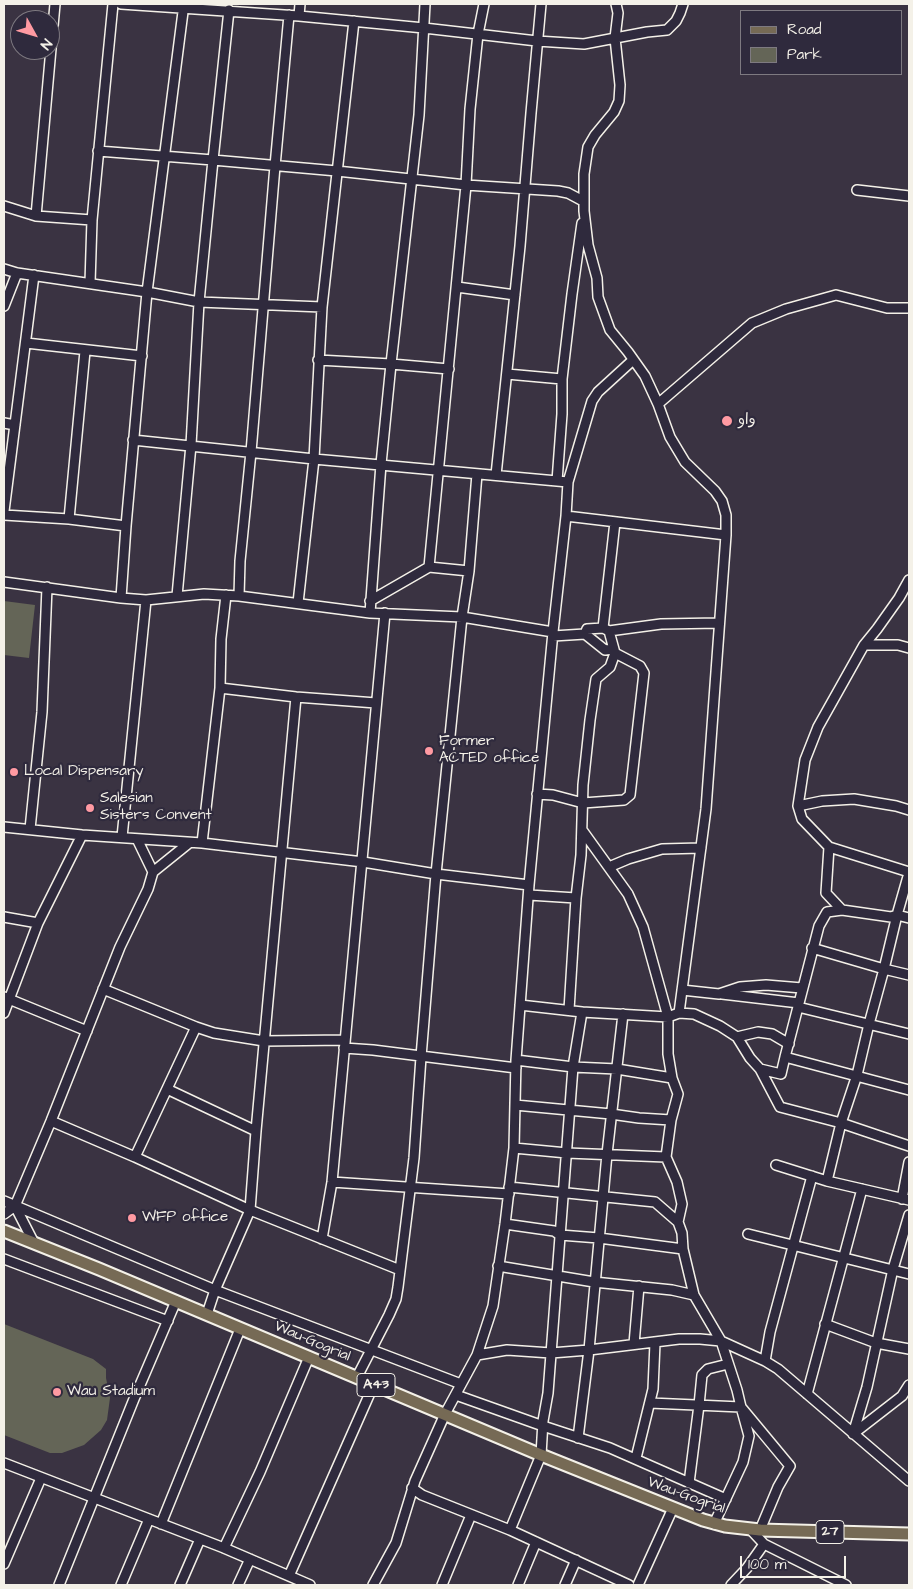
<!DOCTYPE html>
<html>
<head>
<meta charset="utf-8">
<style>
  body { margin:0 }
  #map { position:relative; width:913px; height:1589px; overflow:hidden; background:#3a3342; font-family:"Architects Daughter",sans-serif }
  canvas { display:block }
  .frame { position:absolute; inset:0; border:5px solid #f4f1e8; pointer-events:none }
  .legend { position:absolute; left:740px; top:10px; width:162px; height:65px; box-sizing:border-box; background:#2f2a3d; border:1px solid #7e7a81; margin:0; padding:6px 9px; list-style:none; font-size:15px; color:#f4f1e8 }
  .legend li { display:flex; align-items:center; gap:10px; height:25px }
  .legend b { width:25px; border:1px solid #7e7a81 }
  .north { position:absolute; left:10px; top:10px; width:50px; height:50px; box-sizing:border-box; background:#2f2a3d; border:1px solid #7e7a81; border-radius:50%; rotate:129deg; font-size:14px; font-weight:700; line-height:20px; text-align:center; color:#f4f1e8 }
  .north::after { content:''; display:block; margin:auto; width:18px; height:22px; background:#ff9aa2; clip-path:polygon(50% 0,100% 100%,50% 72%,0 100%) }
  .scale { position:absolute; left:740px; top:1556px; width:106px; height:22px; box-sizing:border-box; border:2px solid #f4f1e8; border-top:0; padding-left:6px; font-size:15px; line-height:18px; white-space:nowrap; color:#f4f1e8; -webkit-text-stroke:4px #2f2a3d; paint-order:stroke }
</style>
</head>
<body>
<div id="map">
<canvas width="913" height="1589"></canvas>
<div class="frame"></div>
<ul class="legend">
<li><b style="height:6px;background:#766a55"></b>Road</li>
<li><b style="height:14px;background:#646557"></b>Park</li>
</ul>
<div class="north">N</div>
<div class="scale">100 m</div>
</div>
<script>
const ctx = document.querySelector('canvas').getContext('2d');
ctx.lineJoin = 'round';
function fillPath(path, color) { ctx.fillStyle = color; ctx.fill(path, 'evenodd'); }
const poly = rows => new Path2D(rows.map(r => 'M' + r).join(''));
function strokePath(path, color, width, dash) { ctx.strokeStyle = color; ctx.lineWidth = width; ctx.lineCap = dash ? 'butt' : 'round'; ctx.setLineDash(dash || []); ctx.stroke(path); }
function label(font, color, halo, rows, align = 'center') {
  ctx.font = font + ' "Architects Daughter","Playpen Sans Arabic",sans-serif'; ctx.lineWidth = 4.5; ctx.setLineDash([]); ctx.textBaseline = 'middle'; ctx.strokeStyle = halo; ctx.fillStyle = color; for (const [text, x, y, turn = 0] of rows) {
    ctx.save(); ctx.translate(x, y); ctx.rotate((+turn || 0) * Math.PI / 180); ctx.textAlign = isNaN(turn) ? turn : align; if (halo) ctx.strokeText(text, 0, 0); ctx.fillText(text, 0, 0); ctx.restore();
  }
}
fillPath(poly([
  [4,601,35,605,29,658,4,655],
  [4,1324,93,1359,106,1369,106,1378,110,1398,107,1420,101,1430,84,1445,62,1453,50,1453,4,1435]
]), '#646557');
const minor = poly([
  [121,4,299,16,424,28,537,41,584,44,647,32,667,30,676,21,680,13,683,4],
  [299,16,300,4],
  [98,151,213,160,229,10],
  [857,190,909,196],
  [4,206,36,216,92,220],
  [36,216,55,4],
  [4,269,17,273,147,292,199,302,322,307],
  [90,283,92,220,113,4],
  [457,287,515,295],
  [4,306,17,273],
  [26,343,142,356],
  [318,360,391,364,449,369],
  [507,374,562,379,562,414,557,481],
  [562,379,572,294,582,223],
  [658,404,752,323,786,309,836,295,887,308,909,308],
  [4,423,15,425],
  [133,440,314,459,568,482],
  [496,475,520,246,531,113,541,4],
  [4,511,34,275],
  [4,515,69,519,126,526],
  [566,516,726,535],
  [69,519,85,351],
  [469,571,429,567,466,185,470,109,478,34,484,4],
  [909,580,899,598,877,629,864,645,818,727,805,760,798,806,802,819,829,847,909,872],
  [4,582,121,598,146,600,204,594,239,596,370,613,462,617,553,632],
  [177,596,191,445,199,302,213,160,337,171,466,185,558,191,568,193,583,201],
  [239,596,240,561,251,452,275,166,289,15],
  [121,598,126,526,147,292,184,4],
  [370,601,429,567],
  [298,603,314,459,322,307,354,21],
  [370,613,381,464,391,364,419,115,425,4],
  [603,628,615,522],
  [585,634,605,650,613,649],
  [553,636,585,634,587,629,603,628,609,631,661,624,719,623],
  [864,645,898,645,909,648],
  [220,688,296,697,376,703],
  [537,794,553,795,583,803,624,800,630,795,644,673,640,666,615,653,609,631],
  [798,806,822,801,854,799,896,806,909,810],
  [4,827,82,835,202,843,363,862,436,874,529,885],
  [30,829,42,712,47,587],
  [582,830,628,894,643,927,668,1017,668,1054,672,1078,678,1094,671,1120,666,1157,677,1182,682,1204,678,1222,682,1233,683,1249,694,1295,721,1341,737,1390,741,1407,790,1466,778,1487,760,1530],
  [122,837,146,600],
  [137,839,153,872],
  [202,843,220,688,221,639,226,595],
  [609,867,628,859,662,849,701,848],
  [529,895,576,898],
  [842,910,891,917,897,915,909,918],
  [4,917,38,923],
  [812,948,884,969,909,975],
  [103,989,196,1027,214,1033,264,1041,345,1040],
  [682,990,719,994,740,987,766,985,802,988],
  [722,994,799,1003],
  [4,997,87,1031],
  [520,1005,582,1012,668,1017,679,1013,706,809,726,535,726,515,722,501,715,491,685,462,670,437,658,404,645,376,628,352,610,330,598,297,597,278,588,245,584,211,584,174,588,147,595,135,614,112,619,101,620,85,615,38,618,13,616,4],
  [798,1007,909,1034],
  [569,1010,576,898,581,855,583,785,590,720,596,679,610,667,615,653],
  [4,1013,38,923,82,835],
  [679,1013,694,1014,720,1026,737,1037,750,1058,760,1069,781,1074,785,1057,909,1090],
  [737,1037,758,1032,772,1034,789,1044],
  [344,1048,373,1050,516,1068],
  [785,1057,819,926,827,912,842,910,826,893,829,847],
  [516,1060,573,1067,617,1069,672,1078],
  [760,1069,780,1107,841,1123,909,1146],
  [167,1089,256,1131],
  [515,1105,611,1114,639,1118,671,1120],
  [51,1121,135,1157,250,1210,400,1270],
  [514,1148,567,1153,666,1157],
  [135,1157,196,1027],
  [776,1165,827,1181,909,1200],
  [827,1181,841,1123,857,1075,869,1024,884,969,897,915,909,873],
  [332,1182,509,1194],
  [509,1187,655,1202,678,1222],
  [902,1199,909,1162],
  [4,1201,215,1290,461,1384],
  [15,1206,34,1243],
  [4,1214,15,1206,51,1121,120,947,148,889,153,872,189,843],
  [505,1224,554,1231,560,1235,599,1238,683,1249],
  [748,1234,909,1274],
  [322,1239,332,1182,385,613],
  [4,1259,168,1321],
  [498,1266,594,1282,672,1290,694,1295],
  [207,1314,215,1290,250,1210,256,1131,296,697],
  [825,1324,876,1343,909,1349],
  [634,1344,639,1286],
  [477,1355,507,1350,551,1353,589,1350,679,1339,700,1339,721,1341,765,1361,778,1369,909,1481],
  [765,1361,770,1332,812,1176],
  [357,1377,389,1315,396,1299,398,1287,414,1158,421,1057,436,874,462,617,469,571,477,474],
  [807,1394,862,1189],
  [456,1395,543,1426,610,1448,726,1499],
  [650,1403,741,1407,749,1436,743,1462,714,1524],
  [853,1434,867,1387,893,1269,909,1215],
  [853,1434,902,1396,909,1385],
  [578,1438,589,1350,607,1154,623,1014],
  [636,1458,653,1389,655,1343],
  [4,1463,224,1548,310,1585],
  [689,1483,699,1405,702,1375,708,1369,728,1364],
  [412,1488,422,1495,510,1530,629,1585],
  [161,1524,240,1329],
  [750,1529,764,1544,846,1585],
  [510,1530,541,1455,543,1421,548,1393,573,1067,582,1012],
  [224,1548,260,1472,309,1357],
  [4,1564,41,1478],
  [289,1576,374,1384],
  [59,1585,134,1399,176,1301],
  [121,1585,149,1519],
  [180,1585,200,1539],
  [238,1585,250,1559],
  [373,1585,396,1543,415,1481,445,1414,477,1355,493,1306,505,1224,514,1148,516,1060,529,885,553,632,566,516,568,482,592,401,598,392,633,360],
  [442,1585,471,1515],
  [518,1585,536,1542],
  [565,1585,576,1560],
  [638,1585,673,1508],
  [731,1585,747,1568,764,1544]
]);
const major = poly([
  [4,1231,99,1269,541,1455,703,1520,725,1526,760,1530,909,1534]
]);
strokePath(minor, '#f4f1e8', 12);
strokePath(major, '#f4f1e8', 15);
strokePath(minor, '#2f2a3d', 9);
strokePath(major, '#766a55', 11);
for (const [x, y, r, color] of [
  [727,421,6,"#ff9aa2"],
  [429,751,5,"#ff9aa2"],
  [14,772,5,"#ff9aa2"],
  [90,808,5,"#ff9aa2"],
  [132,1218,5,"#ff9aa2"],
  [57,1392,5,"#ff9aa2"]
]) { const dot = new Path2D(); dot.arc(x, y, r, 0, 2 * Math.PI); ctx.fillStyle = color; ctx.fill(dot); strokePath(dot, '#2f2a3d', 2); }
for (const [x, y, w] of [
  [376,1385,38],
  [830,1532,28]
]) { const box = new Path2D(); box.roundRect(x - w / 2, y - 11.5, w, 23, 4); ctx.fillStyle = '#2f2a3d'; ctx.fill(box); strokePath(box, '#f4f1e8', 1); }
label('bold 14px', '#f4f1e8', null, [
  ["A43",376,1385],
  ["27",830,1532]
]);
label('15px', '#f4f1e8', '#2f2a3d', [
  ["واو",738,421],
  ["Former",439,742],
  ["ACTED office",439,759],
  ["Local Dispensary",24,772],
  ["Salesian",100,799],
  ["Sisters Convent",100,816],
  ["WFP office",142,1218],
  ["Wau Stadium",67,1392]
], 'left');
label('15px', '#f4f1e8', '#2f2a3d', [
  ["Wau-Gogrial",312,1342,23],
  ["Wau-Gogrial",686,1496,20]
]);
</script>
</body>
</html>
